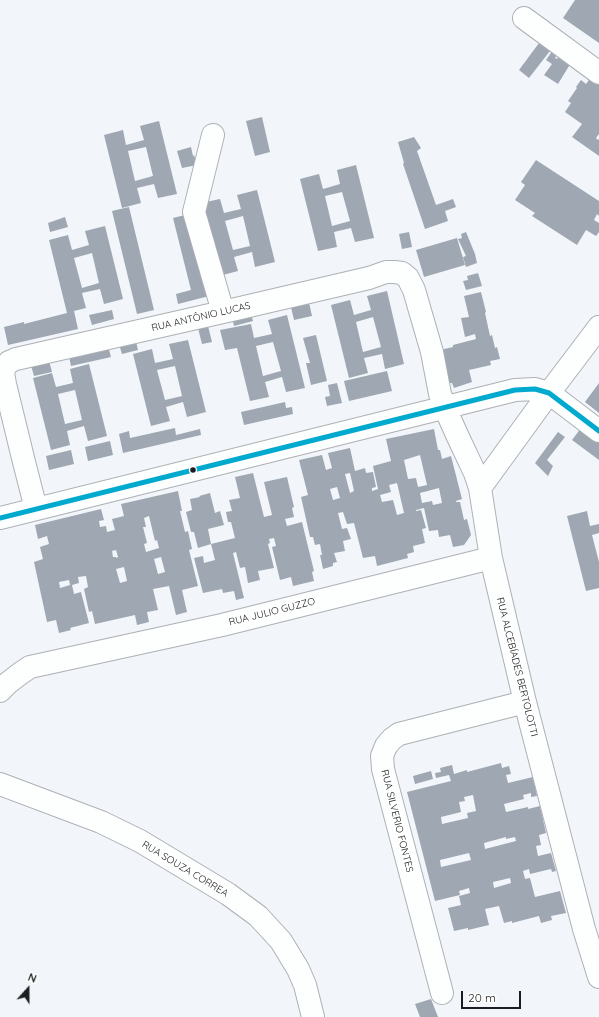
<!DOCTYPE html>
<html>
<head>
<meta charset="utf-8">
<style>
  body { margin:0 }
  #map { position:relative; width:599px; height:1017px; overflow:hidden; background:#f2f6fa; font-family:Quicksand,sans-serif }
  canvas { display:block }
  .north { position:absolute; left:8px; top:969px; width:40px; height:40px; -webkit-text-stroke:3px #fff; paint-order:stroke; rotate:21deg; font-size:11px; font-weight:700; line-height:16px; text-align:center; color:#1b1d20 }
  .north::after { content:''; display:block; margin:auto; width:14px; height:18px; background:#1b1d20; clip-path:polygon(50% 0,100% 100%,50% 72%,0 100%) }
  .scale { position:absolute; left:461px; top:991px; width:60px; height:18px; box-sizing:border-box; border:2px solid #1b1d20; border-top:0; padding-left:5px; font-size:12px; line-height:14px; white-space:nowrap; color:#1b1d20; -webkit-text-stroke:3px #fff; paint-order:stroke }
</style>
</head>
<body>
<div id="map">
<canvas width="599" height="1017"></canvas>
<div class="north">N</div>
<div class="scale">20 m</div>
</div>
<script>
const ctx = document.querySelector('canvas').getContext('2d');
ctx.lineJoin = 'round';
function fillPath(path, color) { ctx.fillStyle = color; ctx.fill(path, 'evenodd'); }
const poly = rows => new Path2D(rows.map(r => 'M' + r).join(''));
function strokePath(path, color, width, dash) { ctx.strokeStyle = color; ctx.lineWidth = width; ctx.lineCap = dash ? 'butt' : 'round'; ctx.setLineDash(dash || []); ctx.stroke(path); }
function label(font, color, halo, rows, align = 'center') {
  ctx.font = font + ' Quicksand,sans-serif'; ctx.lineWidth = 4; ctx.setLineDash([]); ctx.textBaseline = 'middle'; ctx.strokeStyle = halo; ctx.fillStyle = color; for (const [text, x, y, turn = 0] of rows) {
    ctx.save(); ctx.translate(x, y); ctx.rotate((+turn || 0) * Math.PI / 180); ctx.textAlign = isNaN(turn) ? turn : align; if (halo) ctx.strokeText(text, 0, 0); ctx.fillText(text, 0, 0); ctx.restore();
  }
}
fillPath(poly([
  [575,0,599,0,599,43,563,18],
  [542,39,553,47,529,78,519,70],
  [553,50,558,53,555,58,557,59,560,54,572,61,558,84,544,75,552,64,546,60],
  [591,77,599,83,599,134,596,138,598,140,599,139,599,156,572,137,582,124,565,112,571,103,568,101,577,88,576,87,581,80,586,84],
  [262,117,270,152,255,156,246,121],
  [159,121,177,194,158,198,154,184,137,188,141,203,122,208,104,135,123,130,126,145,144,140,140,126],
  [146,147,153,176,135,181,128,151],
  [414,137,421,148,417,151,436,205,453,199,456,207,445,211,448,221,425,229,403,164,404,163,398,142],
  [191,147,193,156,194,155,197,165,182,168,177,151],
  [536,160,599,201,599,216,597,214,594,220,599,223,599,232,596,236,586,230,577,245,532,216,535,213,515,200,525,185,521,182],
  [356,165,374,238,355,242,351,228,334,232,337,247,318,251,300,179,319,174,323,189,340,184,337,170],
  [342,192,350,221,332,226,325,196],
  [257,190,275,262,255,267,252,252,234,257,238,271,219,276,201,203,220,199,224,213,241,209,237,195],
  [243,216,250,246,233,250,225,221],
  [129,207,154,310,137,314,112,211],
  [193,213,213,295,178,304,176,294,191,290,173,218],
  [65,217,68,227,50,232,48,223],
  [105,226,123,299,104,304,100,289,82,293,86,308,74,311,78,329,8,345,4,327,24,322,24,324,67,313,49,240,68,235,72,250,89,245,85,231],
  [92,253,99,283,82,288,74,258],
  [409,232,412,247,402,249,399,234],
  [466,232,475,254,477,263,466,267,463,257,466,256,458,239,462,238,461,234],
  [457,238,465,265,424,277,416,250],
  [478,273,482,286,466,290,463,281,468,280,467,276],
  [387,291,404,364,385,369,382,354,364,358,368,373,349,378,331,305,350,300,354,315,371,310,367,296],
  [373,317,381,347,363,352,356,322],
  [481,292,486,312,485,313,490,336,492,335,495,348,497,347,500,359,490,361,491,365,469,370,472,382,454,388,452,383,449,383,440,350,453,347,453,345,476,339,475,334,465,337,461,318,469,317,464,296],
  [308,298,312,316,294,320,290,303],
  [249,308,253,321,234,326,231,313],
  [112,310,114,319,92,325,89,315],
  [287,315,305,388,286,392,282,377,265,382,269,397,250,401,237,348,225,350,220,330,251,324,254,338,272,334,268,320],
  [273,342,281,371,263,376,256,346],
  [208,326,212,342,202,344,198,328],
  [316,335,327,381,311,385,306,363,310,363,303,338],
  [135,337,138,350,122,354,118,341],
  [188,340,206,412,187,417,183,402,166,407,170,421,151,426,133,354,152,349,155,363,173,359,169,344],
  [175,366,182,396,165,400,157,370],
  [107,342,111,357,71,366,68,352],
  [48,357,52,372,34,376,30,362],
  [89,364,107,436,88,441,84,426,67,431,70,445,51,450,33,378,52,373,56,387,73,383,70,369],
  [75,390,82,420,65,424,58,394],
  [387,371,392,391,349,401,344,381],
  [337,383,342,403,327,406,325,397,330,396,328,385],
  [599,383,599,413,585,402],
  [285,402,286,408,292,407,293,414,244,425,241,412],
  [175,428,176,435,200,429,201,435,123,453,119,434,129,431,130,438],
  [581,428,599,441,599,460,572,440],
  [434,429,438,450,440,450,442,459,451,456,462,499,456,501,456,502,460,502,464,520,467,519,471,535,464,545,453,547,450,535,439,537,438,530,429,531,424,508,416,510,416,511,421,510,426,528,422,529,425,543,413,546,414,552,407,554,408,558,377,566,375,556,363,558,354,523,347,524,343,512,338,513,342,529,347,528,351,539,343,541,345,551,334,553,337,562,333,563,333,566,323,569,320,555,322,555,320,544,315,545,313,537,310,537,301,497,308,495,299,460,322,455,326,470,332,468,328,453,350,448,355,471,365,468,366,473,373,472,376,487,372,488,372,491,378,489,373,466,391,461,386,439],
  [420,455,427,485,418,487,416,478,408,479,404,460],
  [350,473,354,491,350,493,345,474],
  [397,483,404,513,397,515,393,500,382,502,380,495,391,492,389,485],
  [337,487,340,498,333,500,330,489],
  [439,488,442,503,433,505,432,501,422,503,420,493],
  [558,432,565,437,547,460,553,466,548,476,535,463],
  [110,441,113,455,88,461,85,447],
  [71,450,74,464,49,470,46,456],
  [253,473,264,517,272,515,264,482,287,477,294,507,292,508,294,517,285,519,287,526,302,522,314,571,312,572,314,581,293,586,291,577,280,580,272,547,276,546,274,538,269,539,270,543,268,544,274,568,258,571,260,580,248,583,245,567,240,568,236,552,233,553,244,598,236,600,234,591,223,593,222,589,203,593,194,558,203,556,204,563,215,560,211,544,198,548,194,532,191,532,186,512,192,510,190,499,200,497,199,496,210,493,215,513,220,511,224,525,208,529,211,544,235,538,231,522,228,522,226,512,232,511,229,500,240,498,235,477],
  [178,491,182,511,180,511,185,532,188,531,192,549,189,550,198,586,182,590,187,612,176,615,169,586,153,589,158,610,147,612,149,622,137,625,135,615,95,624,92,611,89,612,84,589,88,587,86,576,78,577,79,583,72,585,74,594,81,592,89,623,70,628,71,630,59,633,56,620,47,622,34,562,43,559,40,547,49,544,47,536,38,539,35,525,101,509,104,520,99,521,100,527,106,526,107,532,115,530,112,519,124,516,121,504],
  [149,516,155,541,157,540,159,548,146,552,144,544,147,543,143,527,146,527,144,518],
  [116,550,118,557,116,558,116,557,113,557,112,551],
  [161,557,165,572,158,574,154,559],
  [124,567,127,581,120,583,116,569],
  [69,580,70,585,60,588,59,582],
  [587,511,590,526,599,524,599,533,592,535,599,562,599,588,586,591,567,516],
  [501,763,502,768,509,766,511,774,506,775,508,783,533,777,537,796,531,797,531,793,523,795,524,799,504,804,506,812,528,807,528,809,540,806,546,833,539,835,541,845,536,846,538,856,551,853,556,871,552,872,551,869,530,874,529,869,523,871,525,879,530,878,535,897,560,891,566,913,551,916,552,920,541,923,539,916,512,923,512,921,504,923,499,906,485,909,489,925,468,930,468,928,454,931,448,908,461,905,459,896,470,893,469,888,459,891,460,895,435,901,407,792,451,781,449,775,436,778,435,773,441,772,440,768,452,765,454,774,467,770,467,772],
  [473,795,476,811,467,813,468,818,442,824,441,817,461,812,459,802,465,801,464,797],
  [506,837,506,839,515,837,516,841,485,849,484,843],
  [469,853,471,860,441,867,440,860],
  [510,878,511,883,494,888,493,882],
  [431,771,433,779,415,784,413,776],
  [431,999,438,1017,420,1017,415,1004]
]), '#9ea7b2');
const minor = poly([
  [524,18,599,73],
  [213,135,194,212,223,312],
  [480,488,549,393,599,327],
  [36,509,24,462,5,384,3,373,5,367,9,362,16,359,236,309,369,278,386,272,394,272,402,273,408,278,414,290,432,352,440,394,445,408,458,437,475,473,480,488,491,558,525,702,584,929,599,977],
  [0,518,515,390,535,389,549,393,599,431],
  [0,691,8,683,21,673,30,667,222,625,491,558],
  [0,784,101,822,140,841,228,894,258,916,281,941,298,969,305,985,313,1017],
  [442,993,383,769,382,756,386,746,392,739,399,734,525,702]
]);
strokePath(minor, '#adb0b4', 24);
strokePath(minor, '#fdfefe', 22);
strokePath(poly([
  [0,518,515,390,535,389,549,393,599,431]
]), '#00a9ce', 5);
for (const [x, y, r, color] of [
  [193,470,3.5,"#1b1d20"]
]) { const dot = new Path2D(); dot.arc(x, y, r, 0, 2 * Math.PI); ctx.fillStyle = color; ctx.fill(dot); strokePath(dot, '#fff', 1.5); }
label('10px', '#1b1d20', '#fff', [
  ["RUA ANTÔNIO LUCAS",201,317,-13],
  ["RUA JULIO GUZZO",272,612,-14],
  ["RUA ALCEBÍADES BERTOLOTTI",517,667,76],
  ["RUA SILVERIO FONTES",397,821,76],
  ["RUA SOUZA CORREA",185,869,31]
]);
</script>
</body>
</html>
